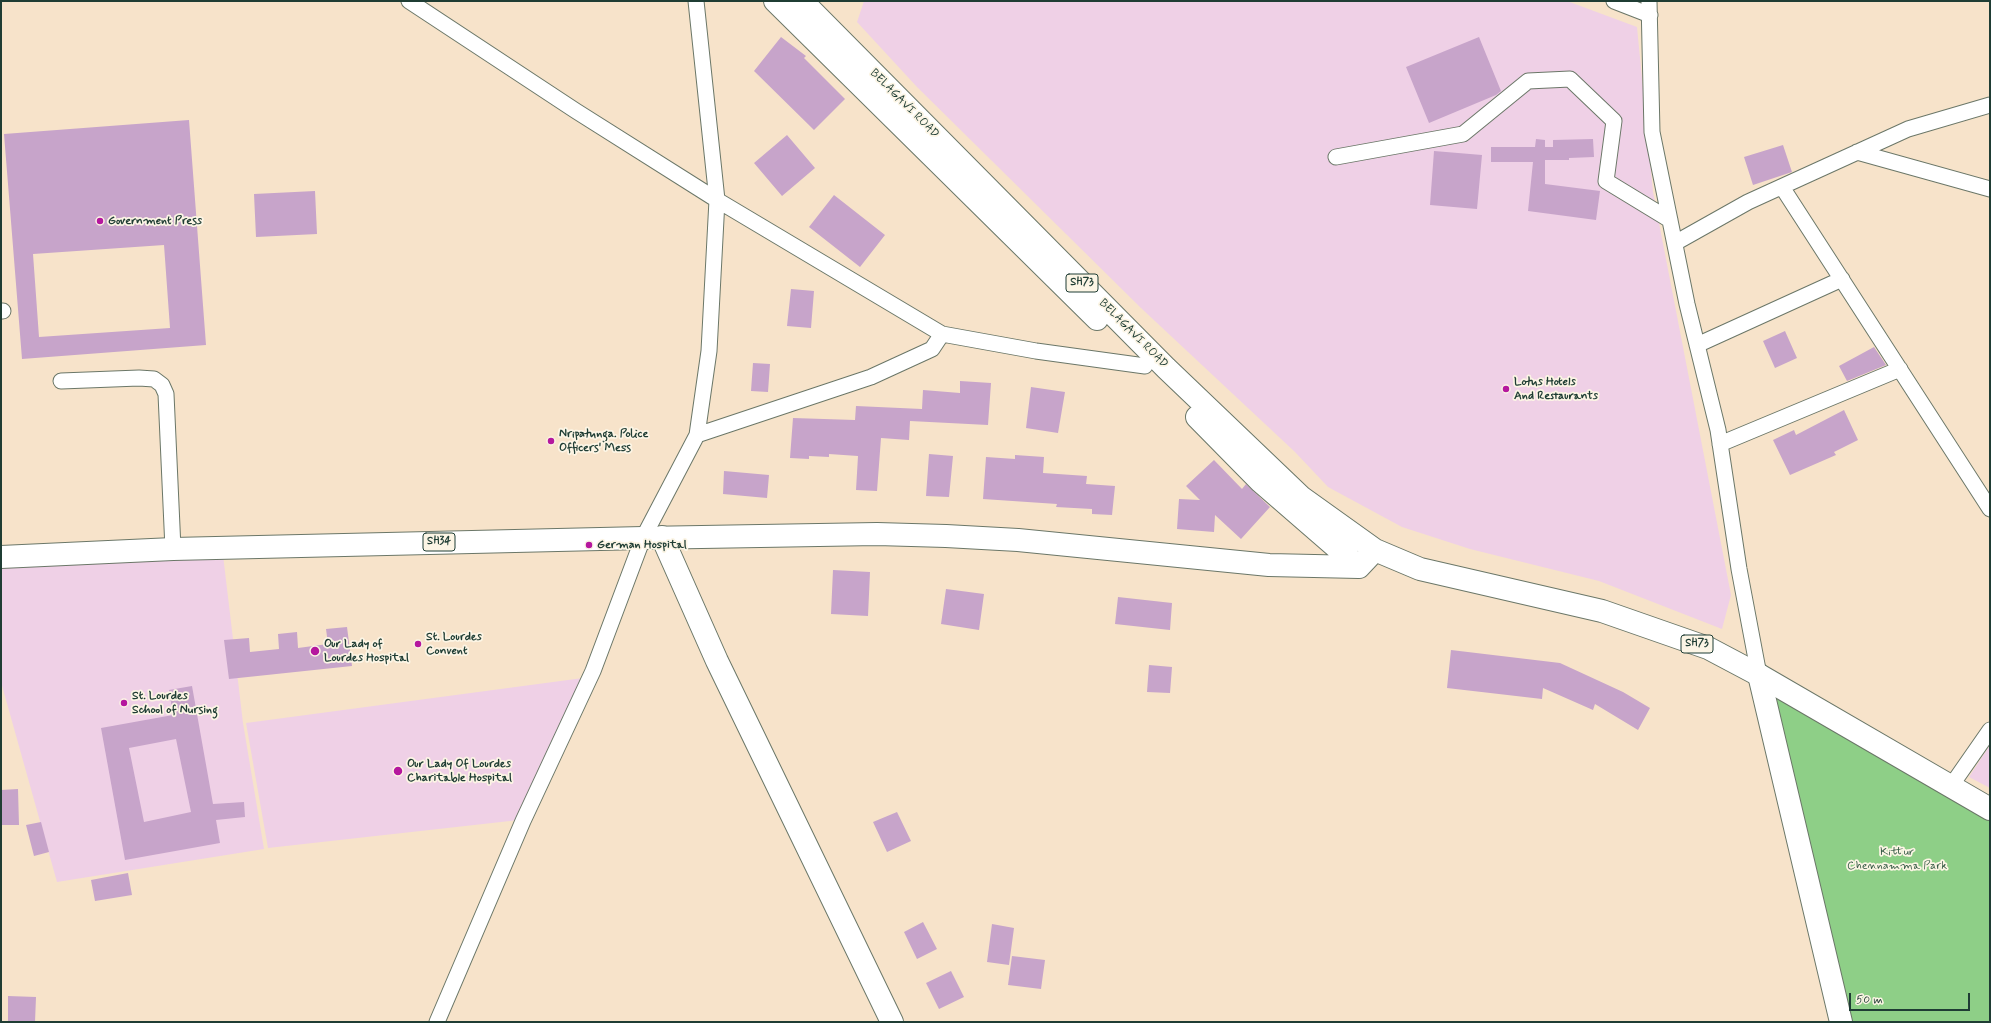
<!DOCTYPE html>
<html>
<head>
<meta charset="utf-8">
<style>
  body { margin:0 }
  #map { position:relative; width:1991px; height:1023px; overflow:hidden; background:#f7e3ca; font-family:Mynerve,sans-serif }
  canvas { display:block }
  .frame { position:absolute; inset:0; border:2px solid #1f3d34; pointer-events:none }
  .scale { position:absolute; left:1849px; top:993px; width:121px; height:18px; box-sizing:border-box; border:2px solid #1f3d34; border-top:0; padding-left:5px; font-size:12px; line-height:14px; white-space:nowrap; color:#1f3d34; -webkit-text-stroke:3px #fcf5e5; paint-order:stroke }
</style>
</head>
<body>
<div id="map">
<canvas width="1991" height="1023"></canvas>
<div class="frame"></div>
<div class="scale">50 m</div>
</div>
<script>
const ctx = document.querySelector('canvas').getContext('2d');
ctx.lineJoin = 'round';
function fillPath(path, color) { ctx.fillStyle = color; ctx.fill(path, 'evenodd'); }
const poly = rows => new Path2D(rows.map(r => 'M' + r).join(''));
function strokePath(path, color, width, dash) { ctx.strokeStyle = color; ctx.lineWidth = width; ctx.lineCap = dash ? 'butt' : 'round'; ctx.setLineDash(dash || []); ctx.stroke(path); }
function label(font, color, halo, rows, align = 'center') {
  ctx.font = font + ' Mynerve,sans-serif'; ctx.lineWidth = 3.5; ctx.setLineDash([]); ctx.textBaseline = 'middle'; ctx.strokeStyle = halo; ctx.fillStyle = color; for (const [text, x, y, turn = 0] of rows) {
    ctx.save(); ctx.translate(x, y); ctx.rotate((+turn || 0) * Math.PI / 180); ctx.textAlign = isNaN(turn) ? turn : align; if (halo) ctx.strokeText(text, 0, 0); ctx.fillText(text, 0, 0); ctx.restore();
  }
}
fillPath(poly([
  [864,1,1567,1,1637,27,1653,192,1731,595,1722,629,1599,581,1470,549,1402,527,1328,487,1295,452,1141,308,917,87,857,22],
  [223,555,243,723,264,849,57,882,1,682,1,565],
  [583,678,519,820,268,848,246,723],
  [1990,745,1990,788,1969,777]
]), '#efd0e6');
fillPath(poly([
  [1759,675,1990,805,1990,1022,1840,1022]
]), '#8ecf87');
fillPath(poly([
  [781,37,806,56,804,58,845,99,814,130,754,71],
  [1479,37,1501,91,1496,95,1429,123,1406,67],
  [189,120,206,345,22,359,4,134],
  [164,245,170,328,39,337,33,254],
  [787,135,815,168,782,196,754,163],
  [1536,139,1545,140,1545,147,1553,147,1553,140,1593,139,1594,157,1569,158,1569,160,1545,160,1545,184,1600,191,1596,220,1528,211,1533,162,1491,162,1491,147,1535,147],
  [1783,145,1792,172,1753,185,1744,157],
  [1434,151,1482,155,1477,209,1430,205],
  [315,191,317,234,256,237,254,194],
  [834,195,885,235,860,267,809,227],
  [791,289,814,291,811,328,787,326],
  [1785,331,1797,358,1775,368,1763,341],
  [1874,347,1886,365,1847,381,1839,366],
  [753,363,770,364,768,392,751,391],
  [960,381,991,383,988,425,910,421,909,440,881,438,877,491,856,490,858,456,829,454,829,457,809,456,809,459,790,458,793,418,855,420,856,406,922,409,923,390,960,393],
  [1031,387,1065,392,1058,433,1026,428],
  [1844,410,1858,440,1834,452,1836,455,1790,475,1773,440,1794,430,1796,435],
  [929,454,953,456,949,497,926,496],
  [1015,455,1044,457,1043,473,1087,476,1086,484,1115,486,1112,515,1092,514,1092,509,1056,507,1057,504,983,499,986,457,1015,459],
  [1214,460,1242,489,1246,484,1270,507,1241,539,1215,515,1214,532,1177,529,1179,499,1200,500,1186,486],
  [724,471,769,475,767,498,723,494],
  [833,570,870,572,868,616,831,614],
  [946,589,984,594,979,630,941,624],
  [1118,597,1172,603,1170,630,1115,624],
  [347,627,352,666,229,679,224,640,249,638,250,652,279,649,278,634,297,632,298,648,328,644,326,629],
  [1451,650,1560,663,1623,692,1650,708,1638,730,1595,704,1593,710,1543,688,1542,699,1447,688],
  [1149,665,1172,667,1170,693,1147,692],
  [192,686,213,804,244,802,245,817,216,820,220,843,125,860,101,728,173,715,169,690],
  [176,739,191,812,144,822,129,748],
  [18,789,19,825,1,825,1,790],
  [897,812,911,841,887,852,873,822],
  [41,822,49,852,34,856,26,825],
  [128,873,132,895,95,901,91,880],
  [923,922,937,949,917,959,904,932],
  [992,924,1014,928,1009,965,987,962],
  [1012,956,1045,960,1041,989,1008,985],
  [951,971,964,997,939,1009,926,983],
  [8,996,36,997,35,1022,8,1022]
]), '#c7a4ca');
const street = poly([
  [409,1,576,111,717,200,942,334,1036,351,1145,366],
  [1614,1,1650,15],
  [1649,1,1652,132,1687,304,1718,430,1739,569,1759,675],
  [1857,152,1990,189],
  [1336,157,1463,134,1528,81,1570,79,1614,121,1606,181,1670,220],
  [1782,187,1990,509],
  [1675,243,1748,202,1908,129,1990,105],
  [1,311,3,311],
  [1697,345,1842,279],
  [61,381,139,378,154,379,162,385,166,394,173,549],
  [697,435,871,377,932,349,942,334],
  [1720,444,1900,369],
  [1951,786,1990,730],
  [437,1022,523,821,593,671,643,538,697,435,709,351,717,200,696,1]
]);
const secondary = poly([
  [662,537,717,661,892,1022],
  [1759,675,1841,1022]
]);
const primary = poly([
  [775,1,1097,319],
  [802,1,1166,368,1301,497,1375,550,1420,569,1602,611,1708,648,1759,675,1990,809],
  [1197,417,1261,482,1359,567],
  [1,557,173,549,643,538,877,534,946,536,1018,540,1269,565,1359,567,1375,550]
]);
strokePath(street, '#6b7768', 17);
strokePath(secondary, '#6b7768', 24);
strokePath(primary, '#6b7768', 24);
strokePath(street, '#fff', 15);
strokePath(secondary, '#fff', 22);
strokePath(primary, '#fff', 22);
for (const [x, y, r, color] of [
  [100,221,4,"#b5179e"],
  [1506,389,4,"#b5179e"],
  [551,441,4,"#b5179e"],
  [589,545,4,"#b5179e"],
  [418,644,4,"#b5179e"],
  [315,651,5,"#b5179e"],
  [124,703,4,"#b5179e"],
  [398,771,5,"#b5179e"]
]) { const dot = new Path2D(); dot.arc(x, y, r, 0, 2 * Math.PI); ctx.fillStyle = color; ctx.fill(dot); strokePath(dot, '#fcf5e5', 1.5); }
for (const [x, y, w] of [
  [1082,283,32],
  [439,542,32],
  [1697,644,32]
]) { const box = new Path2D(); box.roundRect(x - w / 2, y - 9, w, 18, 3); ctx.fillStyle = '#fcf5e5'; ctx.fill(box); strokePath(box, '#1f3d34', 1); }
label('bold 11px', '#1f3d34', null, [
  ["SH73",1082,283],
  ["SH34",439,542],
  ["SH73",1697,644]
]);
label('12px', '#1f3d34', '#fcf5e5', [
  ["BELAGAVI ROAD",904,104,45],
  ["BELAGAVI ROAD",1133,334,45]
]);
label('bold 12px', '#1f3d34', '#fcf5e5', [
  ["Government Press",108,221],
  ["Lotus Hotels",1514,382],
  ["And Restaurants",1514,396],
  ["Nripatunga. Police",559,434],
  ["Officers' Mess",559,448],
  ["German Hospital",597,545],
  ["St. Lourdes",426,637],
  ["Convent",426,651],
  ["Our Lady of",324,644],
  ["Lourdes Hospital",324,658],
  ["St. Lourdes",132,696],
  ["School of Nursing",132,710],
  ["Our Lady Of Lourdes",407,764],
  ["Charitable Hospital",407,778]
], 'left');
label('12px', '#355a45', '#fcf5e5', [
  ["Kittur",1897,852],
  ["Chennamma Park",1897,866]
]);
</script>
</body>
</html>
